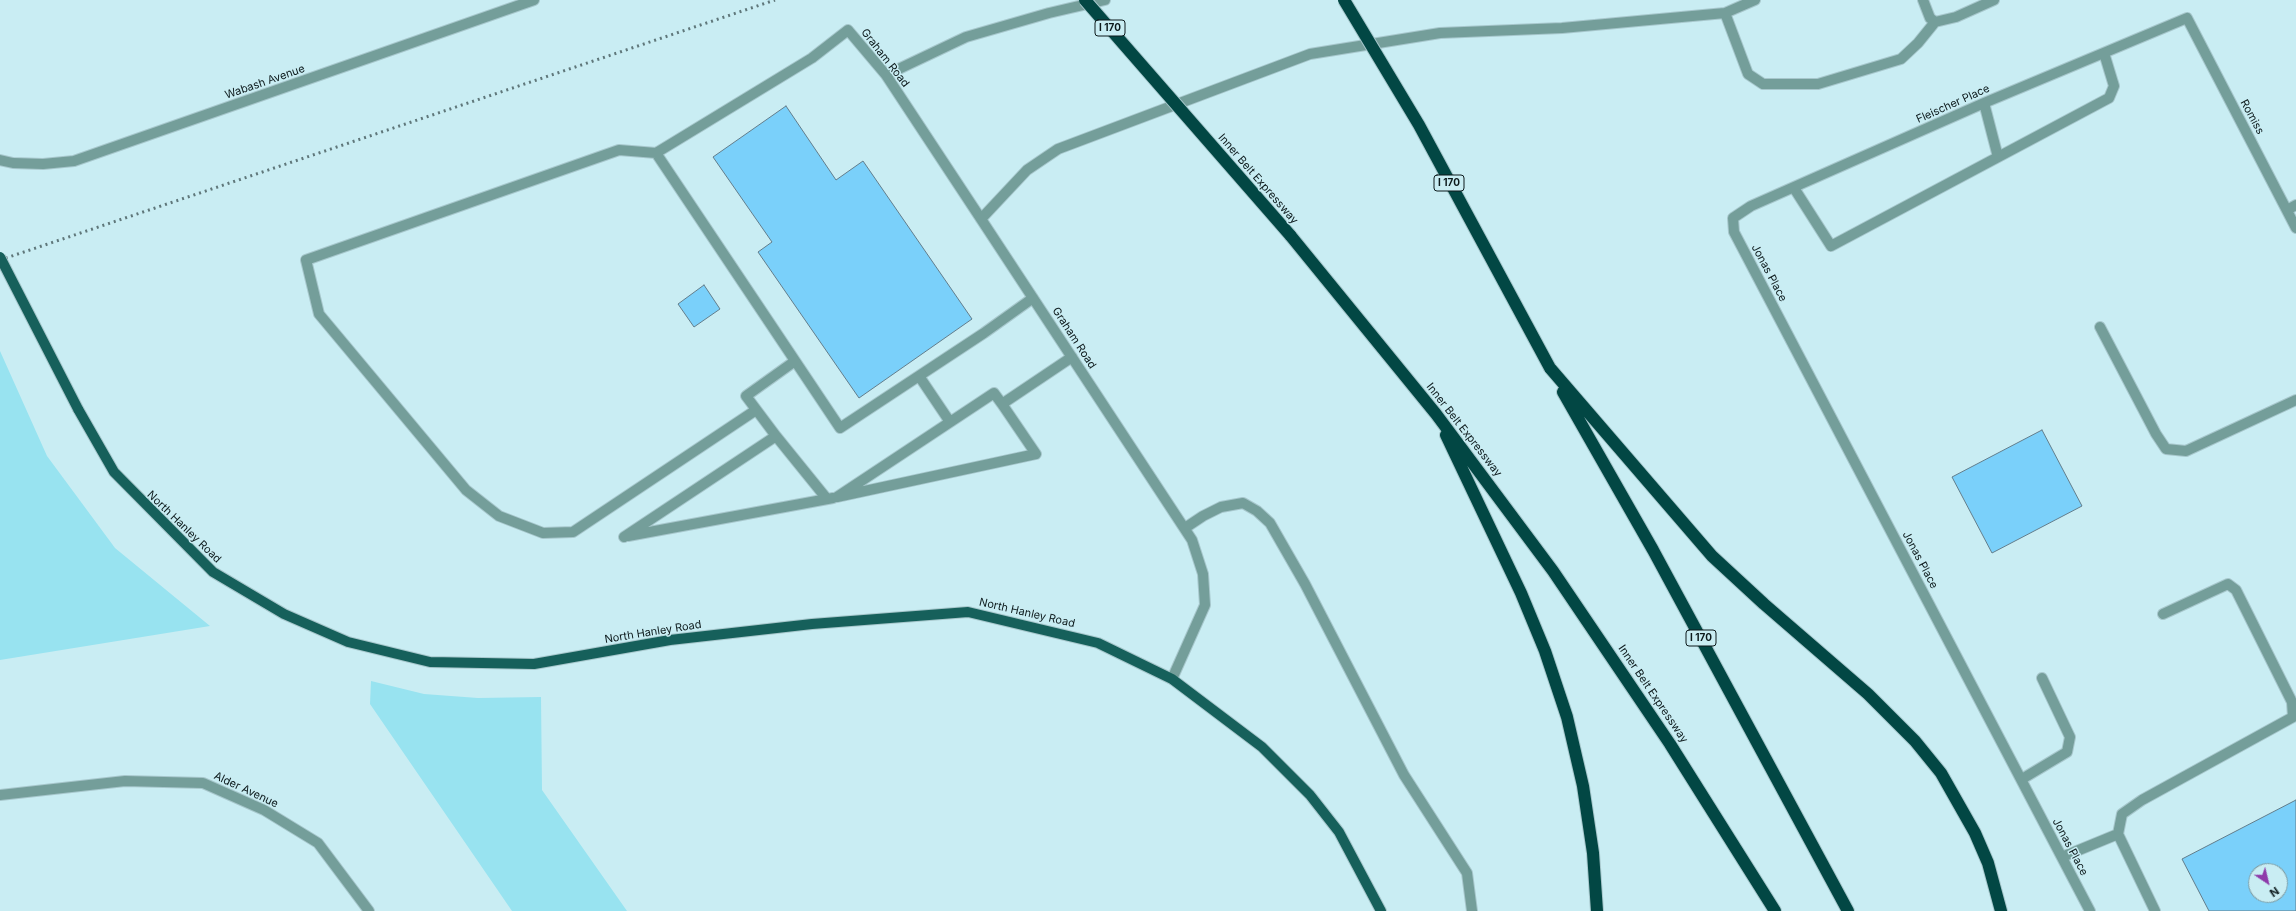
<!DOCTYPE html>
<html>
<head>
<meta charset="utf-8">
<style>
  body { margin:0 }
  #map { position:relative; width:2296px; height:911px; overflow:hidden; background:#c9edf3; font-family:Inter,sans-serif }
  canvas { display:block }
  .north { position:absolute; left:2248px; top:863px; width:40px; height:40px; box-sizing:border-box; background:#c9edf3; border:1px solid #7d989d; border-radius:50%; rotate:145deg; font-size:11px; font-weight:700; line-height:16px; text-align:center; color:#0c191b }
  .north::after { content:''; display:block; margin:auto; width:14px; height:18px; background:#8e3baa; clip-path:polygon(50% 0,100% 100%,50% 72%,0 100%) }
</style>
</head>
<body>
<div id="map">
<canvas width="2296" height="911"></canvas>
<div class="north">N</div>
</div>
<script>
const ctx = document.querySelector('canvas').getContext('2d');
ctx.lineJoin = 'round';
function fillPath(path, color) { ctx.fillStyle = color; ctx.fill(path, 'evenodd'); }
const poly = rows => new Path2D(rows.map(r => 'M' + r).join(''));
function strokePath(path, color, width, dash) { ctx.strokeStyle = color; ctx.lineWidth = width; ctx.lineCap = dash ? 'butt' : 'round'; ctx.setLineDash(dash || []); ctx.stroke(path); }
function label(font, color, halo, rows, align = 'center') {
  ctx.font = font + ' Inter,sans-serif'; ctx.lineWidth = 3; ctx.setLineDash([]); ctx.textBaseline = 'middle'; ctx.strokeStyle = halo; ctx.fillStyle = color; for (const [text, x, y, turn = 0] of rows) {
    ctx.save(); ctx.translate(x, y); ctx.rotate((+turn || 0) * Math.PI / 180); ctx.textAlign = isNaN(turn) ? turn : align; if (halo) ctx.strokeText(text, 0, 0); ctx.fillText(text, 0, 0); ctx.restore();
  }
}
fillPath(poly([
  [0,351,47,456,115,548,210,626,0,660],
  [371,681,424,694,478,698,541,697,542,790,627,911,512,911,370,704]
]), '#98e3f0');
const building = poly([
  [786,106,836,180,863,161,972,319,859,398,758,252,772,242,713,157,786,106],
  [704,285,720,309,694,327,678,304,704,285],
  [2042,430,2082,506,1992,553,1952,477,2042,430],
  [2296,800,2296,911,2209,911,2182,859,2296,800],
  [2256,871,2280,871,2280,895,2256,895,2256,871]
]);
fillPath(building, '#7ad0fa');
strokePath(building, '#627d8b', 1);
const minor = poly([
  [1923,0,1930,18,1935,22,1956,17,1994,0],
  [1725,13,1748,74,1763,84,1818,84,1901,59,1918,43,1935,22],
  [886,75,966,37,1049,13,1105,0],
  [1984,103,1998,157],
  [656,153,619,150,306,260,319,314,466,490,499,516,543,533,573,532,756,410],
  [0,160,13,163,43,164,74,161,534,0],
  [1794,188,1831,246,2109,98,2114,86,2104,53],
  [2287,210,2296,205],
  [981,219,1027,170,1058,149,1310,54,1440,33,1562,28,1725,13,1755,0],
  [1033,298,984,333,840,428,656,153,812,58,848,30,886,75,981,219,1192,540,1203,574,1205,605,1172,679],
  [2100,327,2156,434,2166,449,2186,451,2296,400],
  [919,376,950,422],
  [1002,404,1036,454,837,497,994,393,1002,404,1072,357],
  [776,436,746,396,795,361],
  [1185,528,1203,516,1221,507,1243,503,1257,511,1270,523,1305,584,1404,775,1467,873,1472,911],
  [628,536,833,498],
  [624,537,776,436,827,499],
  [2022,779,2067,752,2070,737,2042,678],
  [0,795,125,781,203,783,264,810,318,843,369,911],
  [2118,834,2122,814,2142,800,2293,717,2292,702,2236,590,2228,584,2163,614],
  [2062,857,2118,834,2155,911],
  [2090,911,1734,232,1733,218,1751,206,1984,103,2187,18,2296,228]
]);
const major = poly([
  [78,409,114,472,213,572,284,614,348,642,430,662,534,664,670,640,812,624,968,612,1098,643,1172,679,1262,747,1310,795,1339,832,1381,911]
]);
const highway = poly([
  [1290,235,1436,414,1553,571,1670,744,1775,911],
  [1550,368,1712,556,1764,604,1868,694,1915,741,1941,773,1975,833,1988,863,2001,911],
  [1563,392,1653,550,1848,911],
  [1446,435,1521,593,1545,651,1567,717,1583,786,1593,853,1597,911]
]);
strokePath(minor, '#a7c7cc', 12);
strokePath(major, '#a7c7cc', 12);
strokePath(highway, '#a7c7cc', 14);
strokePath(minor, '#749e9a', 10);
strokePath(major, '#16605b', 10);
strokePath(highway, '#024744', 12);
strokePath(poly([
  [0,260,775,0]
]), '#5f777a', 3, [2, 4]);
const majorBridge = poly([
  [0,257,78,409]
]);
const highwayBridge = poly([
  [1085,0,1290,235],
  [1344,0,1419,125,1550,368]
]);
strokePath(majorBridge, '#a7c7cc', 12, []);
strokePath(highwayBridge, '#a7c7cc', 14, []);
strokePath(majorBridge, '#16605b', 10);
strokePath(highwayBridge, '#024744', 12);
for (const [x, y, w] of [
  [1110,28,30],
  [1449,183,30],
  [1701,638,30]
]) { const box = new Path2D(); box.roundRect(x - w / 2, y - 8, w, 16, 3); ctx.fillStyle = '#c9edf3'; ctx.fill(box); strokePath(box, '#0c191b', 1); }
label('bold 10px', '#0c191b', null, [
  ["I 170",1110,28],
  ["I 170",1449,183],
  ["I 170",1701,638]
]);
label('11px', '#0c191b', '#c9edf3', [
  ["Graham Road",885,58,52],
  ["Wabash Avenue",265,82,-19],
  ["Fleischer Place",1953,104,-24],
  ["Romiss",2252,117,62],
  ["Inner Belt Expressway",1258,179,49],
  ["Jonas Place",1769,273,62],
  ["Graham Road",1074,338,57],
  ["Inner Belt Expressway",1464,430,52],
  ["North Hanley Road",184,527,44],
  ["Jonas Place",1920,560,62],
  ["North Hanley Road",1027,613,13],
  ["North Hanley Road",653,632,-9],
  ["Inner Belt Expressway",1653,694,56],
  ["Alder Avenue",246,790,25],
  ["Jonas Place",2070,847,62]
]);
</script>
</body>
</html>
